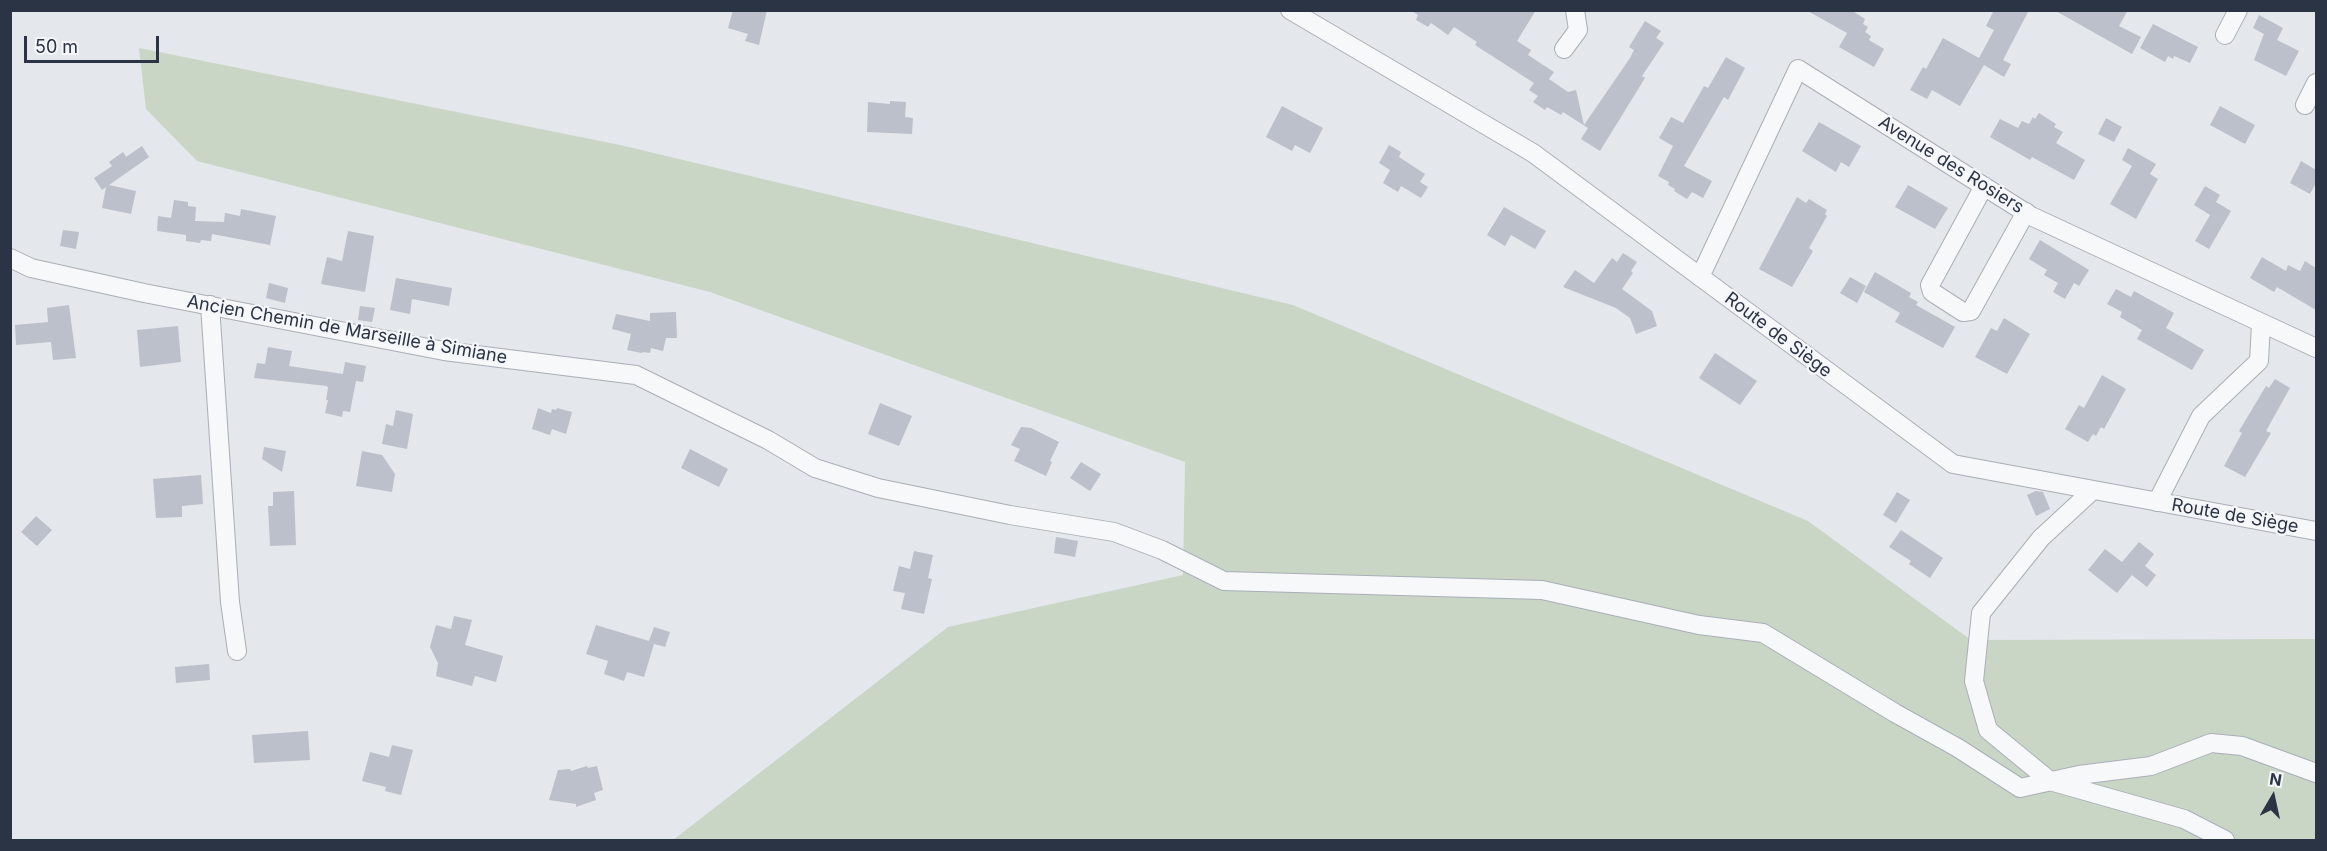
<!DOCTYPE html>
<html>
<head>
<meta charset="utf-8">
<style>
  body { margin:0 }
  #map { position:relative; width:2327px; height:851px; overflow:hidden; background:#e4e7ec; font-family:Inter,sans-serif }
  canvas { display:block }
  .frame { position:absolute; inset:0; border:12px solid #2b3445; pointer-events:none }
  .north { position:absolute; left:2243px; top:767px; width:60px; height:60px; -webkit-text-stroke:4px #f4f6f9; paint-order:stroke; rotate:9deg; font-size:16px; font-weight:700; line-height:24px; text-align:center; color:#2b3445 }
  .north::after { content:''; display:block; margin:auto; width:21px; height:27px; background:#2b3445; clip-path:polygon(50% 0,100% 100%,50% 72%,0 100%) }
  .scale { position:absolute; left:24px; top:36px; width:135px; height:27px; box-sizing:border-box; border:3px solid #2b3445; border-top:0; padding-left:8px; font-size:18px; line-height:21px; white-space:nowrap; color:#2b3445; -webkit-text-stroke:4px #f4f6f9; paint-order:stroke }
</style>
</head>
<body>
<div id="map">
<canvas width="2327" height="851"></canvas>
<div class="frame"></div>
<div class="north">N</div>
<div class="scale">50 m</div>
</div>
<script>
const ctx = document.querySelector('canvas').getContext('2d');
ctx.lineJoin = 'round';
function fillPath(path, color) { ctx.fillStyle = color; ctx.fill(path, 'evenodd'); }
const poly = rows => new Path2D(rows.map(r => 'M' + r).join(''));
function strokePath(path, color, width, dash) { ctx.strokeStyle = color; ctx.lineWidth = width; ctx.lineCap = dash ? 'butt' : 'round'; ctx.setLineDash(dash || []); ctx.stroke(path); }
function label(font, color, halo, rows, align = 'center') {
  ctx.font = font + ' Inter,sans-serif'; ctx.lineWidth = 4.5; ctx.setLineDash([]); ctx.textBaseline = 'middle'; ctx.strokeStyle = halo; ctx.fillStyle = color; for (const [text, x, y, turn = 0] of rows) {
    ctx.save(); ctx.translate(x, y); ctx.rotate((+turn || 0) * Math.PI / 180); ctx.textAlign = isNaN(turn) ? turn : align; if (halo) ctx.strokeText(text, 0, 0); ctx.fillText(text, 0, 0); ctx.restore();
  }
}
fillPath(poly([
  [139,48,620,145,1293,305,1808,521,1971,640,2316,639,2316,840,673,840,948,627,1183,575,1185,462,710,292,197,161,146,109]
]), '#c9d6c5');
fillPath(poly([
  [733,10,767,10,759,45,745,41,748,34,728,28],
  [1411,10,1536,10,1517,41,1531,50,1528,55,1554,72,1549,79,1568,92,1576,90,1584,125,1630,58,1634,50,1629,47,1645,21,1661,31,1656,38,1664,43,1642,76,1645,78,1600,151,1581,139,1588,128,1563,112,1561,115,1547,107,1545,110,1533,102,1538,96,1529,90,1534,83,1475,45,1477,42,1454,27,1448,35,1431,23,1428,27,1416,20,1418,15],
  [1806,10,1851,10,1865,19,1863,24,1868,27,1865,32,1871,36,1869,40,1884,49,1874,67,1839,47,1847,33],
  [1994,10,2029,10,2003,60,2011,64,2004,77,1984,65,1960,106,1932,90,1927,99,1910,90,1923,67,1926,69,1943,38,1979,58,1994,30,1986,26],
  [2054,10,2128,10,2119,26,2141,37,2132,54],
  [2259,15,2283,28,2277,40,2299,51,2286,76,2254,60,2264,34,2253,28],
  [2153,24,2198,47,2190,63,2174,56,2173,59,2168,56,2165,62,2140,48],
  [1726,57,1745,68,1728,100,1724,97,1684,166,1712,181,1703,198,1692,192,1687,199,1674,191,1675,189,1668,185,1669,182,1658,176,1673,146,1659,138,1671,117,1683,123,1704,86,1708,88],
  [890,101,906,102,905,117,913,118,912,134,867,132,868,102,890,104],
  [1282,106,1323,128,1310,153,1295,145,1292,151,1266,137],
  [2220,106,2255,125,2245,144,2210,125],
  [2039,113,2056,124,2054,127,2063,132,2056,143,2085,160,2074,180,2032,157,2030,160,1990,137,2000,119,2018,128,2022,121,2029,124,2033,117,2035,119],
  [2106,118,2122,127,2114,142,2098,134],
  [1819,122,1861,146,1849,167,1841,162,1836,172,1802,151],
  [1389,145,1401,152,1399,157,1425,174,1420,182,1428,187,1421,198,1401,186,1398,192,1383,183,1390,170,1379,163],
  [142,146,149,157,109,185,136,191,131,214,102,208,106,187,102,190,94,178,112,166,109,162,123,152,126,157],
  [2128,148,2156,164,2150,174,2158,179,2136,219,2110,204,2132,166,2122,160],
  [2301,161,2316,170,2316,183,2310,194,2290,183],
  [1908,185,1948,208,1935,229,1895,207],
  [2205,186,2220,195,2216,202,2231,211,2209,249,2195,241,2210,215,2194,205],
  [1797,197,1806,203,1809,199,1827,210,1825,214,1827,216,1809,248,1813,251,1792,287,1759,269],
  [174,200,188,202,188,206,196,207,195,221,224,222,225,213,240,216,241,209,276,216,270,245,212,234,211,241,201,240,200,243,186,241,186,235,157,231,158,216,171,218],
  [1504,207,1546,231,1535,249,1511,235,1505,246,1487,235],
  [63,230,79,232,76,249,60,246],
  [348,231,374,236,365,292,321,284,327,257,342,261],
  [2040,240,2089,270,2079,286,2074,283,2065,299,2053,292,2058,283,2044,275,2047,270,2029,259],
  [1623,253,1637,262,1631,271,1633,273,1622,289,1652,311,1657,326,1636,334,1630,318,1616,308,1563,287,1575,270,1594,283,1612,258,1617,262],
  [2262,257,2286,271,2288,265,2300,271,2305,261,2316,268,2316,310,2277,287,2274,292,2250,278],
  [1875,272,1911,293,1909,297,1918,302,1916,305,1955,327,1943,348,1895,322,1900,313,1864,292],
  [1850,277,1866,286,1857,303,1840,293],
  [396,278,452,288,449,306,412,299,410,314,390,310],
  [269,283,288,288,285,303,266,298],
  [2116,289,2131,297,2134,291,2174,313,2166,328,2204,350,2192,370,2137,339,2142,330,2120,317,2122,312,2107,304],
  [69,305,76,358,53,360,51,342,16,345,15,325,48,322,47,308],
  [360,306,375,308,372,322,358,320],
  [676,312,677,338,666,338,663,351,651,348,650,353,643,352,642,353,627,350,631,334,612,329,616,314,650,321,650,313],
  [2004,318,2030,334,2007,374,1975,357,1991,328,1997,331],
  [178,326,181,362,140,367,137,330],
  [268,347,292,351,289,366,343,374,345,362,366,366,363,382,356,381,350,412,343,411,342,417,325,413,328,400,326,400,328,388,327,386,254,378,257,363,265,364],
  [1715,353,1757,381,1740,405,1699,378],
  [2102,375,2126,389,2104,429,2101,427,2096,436,2093,434,2088,442,2065,429,2079,405,2084,408],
  [2275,379,2290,388,2266,431,2271,433,2245,477,2224,466,2242,433,2239,431,2266,386,2269,388],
  [880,403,912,416,899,446,868,434],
  [538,408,551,413,552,409,556,410,557,408,572,412,566,434,552,429,550,435,532,429],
  [396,410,413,414,407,449,382,444,386,424,393,426],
  [1021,427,1031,428,1059,442,1050,461,1052,462,1046,476,1014,461,1020,449,1011,445],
  [264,447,286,451,282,472,262,459],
  [690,449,728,469,719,487,681,468],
  [362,451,382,455,395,474,392,492,356,486],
  [1081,462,1101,474,1090,491,1070,478],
  [201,475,203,504,182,506,182,517,156,518,153,479],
  [294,491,296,545,270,546,268,506,273,506,273,492],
  [2036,491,2043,492,2050,509,2036,516,2027,495],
  [1897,492,1910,500,1896,523,1883,515],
  [36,516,52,530,37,546,21,532],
  [1901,530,1943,558,1930,578,1909,564,1911,561,1889,547],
  [1056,537,1078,541,1075,557,1054,553],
  [2139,542,2154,554,2145,566,2156,575,2147,587,2132,575,2117,593,2088,570,2105,549,2122,562],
  [914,551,933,555,928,578,932,579,924,614,901,609,905,593,893,591,899,566,910,569],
  [454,616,472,620,465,645,503,656,496,682,475,676,472,686,436,676,438,663,430,647,436,625,451,629],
  [596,625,649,641,654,627,670,632,665,647,654,644,644,677,627,672,624,681,604,674,608,661,586,654],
  [209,664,210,680,176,683,175,667],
  [308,731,310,760,254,763,252,735],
  [392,745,413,750,401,795,385,791,386,787,362,781,370,752,389,757],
  [587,766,588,768,597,766,603,790,594,793,596,800,576,807,576,804,549,800,558,770,570,769,571,771]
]), '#bbc0ca');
const minor = poly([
  [1290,10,1533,153,1953,464,2316,531],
  [2225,35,2238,10],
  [1564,49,1578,30,1575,10],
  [2305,105,2316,83],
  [1984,186,1930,285,1932,292,1963,312,1971,311,2026,212],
  [10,258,31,268,144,293,444,351,636,375,768,440,815,468,878,488,1010,515,1114,532,1162,550,1224,581,1542,590,1699,625,1763,633,1895,713,1958,748,2020,788,2079,775,2151,766,2211,743,2242,746,2316,773],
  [1700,277,1798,69,2031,216,2316,348],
  [210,305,230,602,237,651],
  [2093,490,2041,538,1981,613,1974,681,1988,730,2050,781,2184,819,2225,840],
  [2157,502,2201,416,2259,361,2261,324]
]);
strokePath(minor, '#a9aeb7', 20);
strokePath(minor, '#f7f8fa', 18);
label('18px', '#2b3445', '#f4f6f9', [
  ["Avenue des Rosiers",1951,165,32],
  ["Ancien Chemin de Marseille à Simiane",347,330,10],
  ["Route de Siège",1778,335,37],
  ["Route de Siège",2235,516,10]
]);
</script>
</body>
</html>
